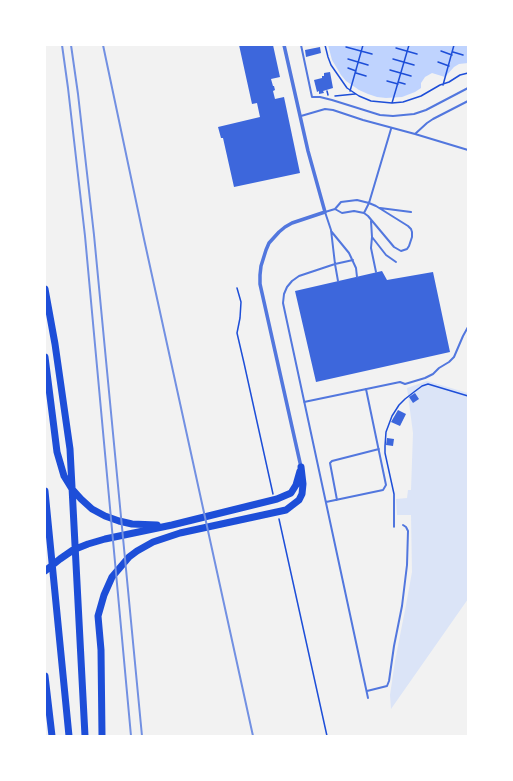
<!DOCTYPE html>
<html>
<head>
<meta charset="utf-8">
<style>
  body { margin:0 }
  #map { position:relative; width:513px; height:781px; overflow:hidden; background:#f2f2f2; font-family:"Varela Round",sans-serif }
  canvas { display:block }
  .frame { position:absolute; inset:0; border:46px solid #fff; pointer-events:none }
</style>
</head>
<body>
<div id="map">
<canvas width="513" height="781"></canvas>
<div class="frame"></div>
</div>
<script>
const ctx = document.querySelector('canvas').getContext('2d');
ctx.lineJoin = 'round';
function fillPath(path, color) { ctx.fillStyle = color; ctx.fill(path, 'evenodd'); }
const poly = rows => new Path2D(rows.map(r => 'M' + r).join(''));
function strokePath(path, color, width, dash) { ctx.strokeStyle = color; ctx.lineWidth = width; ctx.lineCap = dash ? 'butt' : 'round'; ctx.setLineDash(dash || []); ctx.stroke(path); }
fillPath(poly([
  [427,381,468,393,468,599,391,709,390,695,395,661,406,605,412,572,411,515,397,515,396,499,407,498,408,490,411,490,413,433,407,388]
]), '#dbe4f7');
fillPath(poly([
  [328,45,468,45,468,63,459,64,454,67,445,77,432,73,425,77,421,83,421,88,415,92,402,97,386,98,377,97,368,94,359,90,346,81,341,75,332,60]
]), '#bfd3fe');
fillPath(poly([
  [239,45,273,45,280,77,271,79,273,86,274,86,275,90,273,91,275,99,284,97,300,173,234,187,223,138,221,138,218,127,260,117,257,103,252,104],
  [320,47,321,53,306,57,305,50],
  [330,72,333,88,323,91,324,93,319,94,319,91,317,92,314,80,322,78,322,76,324,76,324,73],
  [382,271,387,280,433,272,450,352,316,382,295,291],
  [415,393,419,399,413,403,409,397],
  [398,410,406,414,400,426,391,422],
  [387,438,394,439,393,446,386,445]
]), '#3d67dc');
strokePath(poly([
  [325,45,328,57,331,65,347,88,359,96,371,101,392,103,403,102,421,96,440,85,449,82,460,75,468,73],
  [346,47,372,54],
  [396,48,417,54],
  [441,51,452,55],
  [453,52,463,55],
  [348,59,368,65],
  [393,59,414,65],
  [438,62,449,66],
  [348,68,356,71],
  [390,70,411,76],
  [356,73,366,76],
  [387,81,398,84],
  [398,82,405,84],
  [443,85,454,45],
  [327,91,328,95],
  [350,91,363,45],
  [335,96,355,94],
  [392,103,409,45],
  [237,288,241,302,240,318,237,333,244,363,273,494],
  [428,384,468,396],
  [279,519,327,736],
  [394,527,394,494,385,453,385,446,386,432,392,416,399,405,405,399,414,392,422,386,428,384]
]), '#1d4ed8', 1.5);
strokePath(poly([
  [301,45,312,97,320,97,332,100,380,115,393,116,414,114,426,110,468,88],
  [301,116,325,109,333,110,363,120,415,134,468,150],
  [415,134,427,123,433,119,468,101],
  [380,208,411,212],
  [335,209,342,213,354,211,364,213,368,216,394,247,401,251,407,249,409,246,412,237,412,232,411,229,408,226,376,206,369,203,357,200,341,202,335,209,325,212,331,230,335,264,338,281],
  [364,213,369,203,391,129],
  [371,221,372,237,371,248,376,272],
  [331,231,349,253,356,268,357,277],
  [372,237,386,255,396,262],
  [353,260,335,264,299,276,292,281,287,287,284,294,283,303,368,698],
  [304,402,400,382,405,384,425,378,433,374,439,368,449,362,454,357,463,336,468,327],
  [337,500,330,463,332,461,379,449],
  [326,502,383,490,386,485,366,389],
  [367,691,387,686,389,681,394,646,402,606,407,565,408,531,406,527,403,525]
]), '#5277de', 2);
strokePath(poly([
  [284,45,308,151,325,212,292,223,285,227,279,232,269,243,266,250,261,266,260,275,260,284,301,467]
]), '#5277de', 3.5);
strokePath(poly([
  [45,289,55,344,70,449,85,736],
  [45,357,54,428,57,452,64,476,72,489,81,499,92,509,105,516,119,521,132,524,157,525],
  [45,491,69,736],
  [45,571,60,559,73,550,88,544,105,539,172,525,277,499,291,493,296,485,300,471],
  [45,676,52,736],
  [102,736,101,650,98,616,104,595,112,577,129,557,137,551,153,542,180,533,286,510,299,500,302,494,303,484,301,467]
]), '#1d4ed8', 7);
strokePath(poly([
  [62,45,68,88,85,236,131,736],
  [71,45,78,94,94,235,142,736],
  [103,45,144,239,253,736]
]), '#7290e2', 2);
</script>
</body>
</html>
